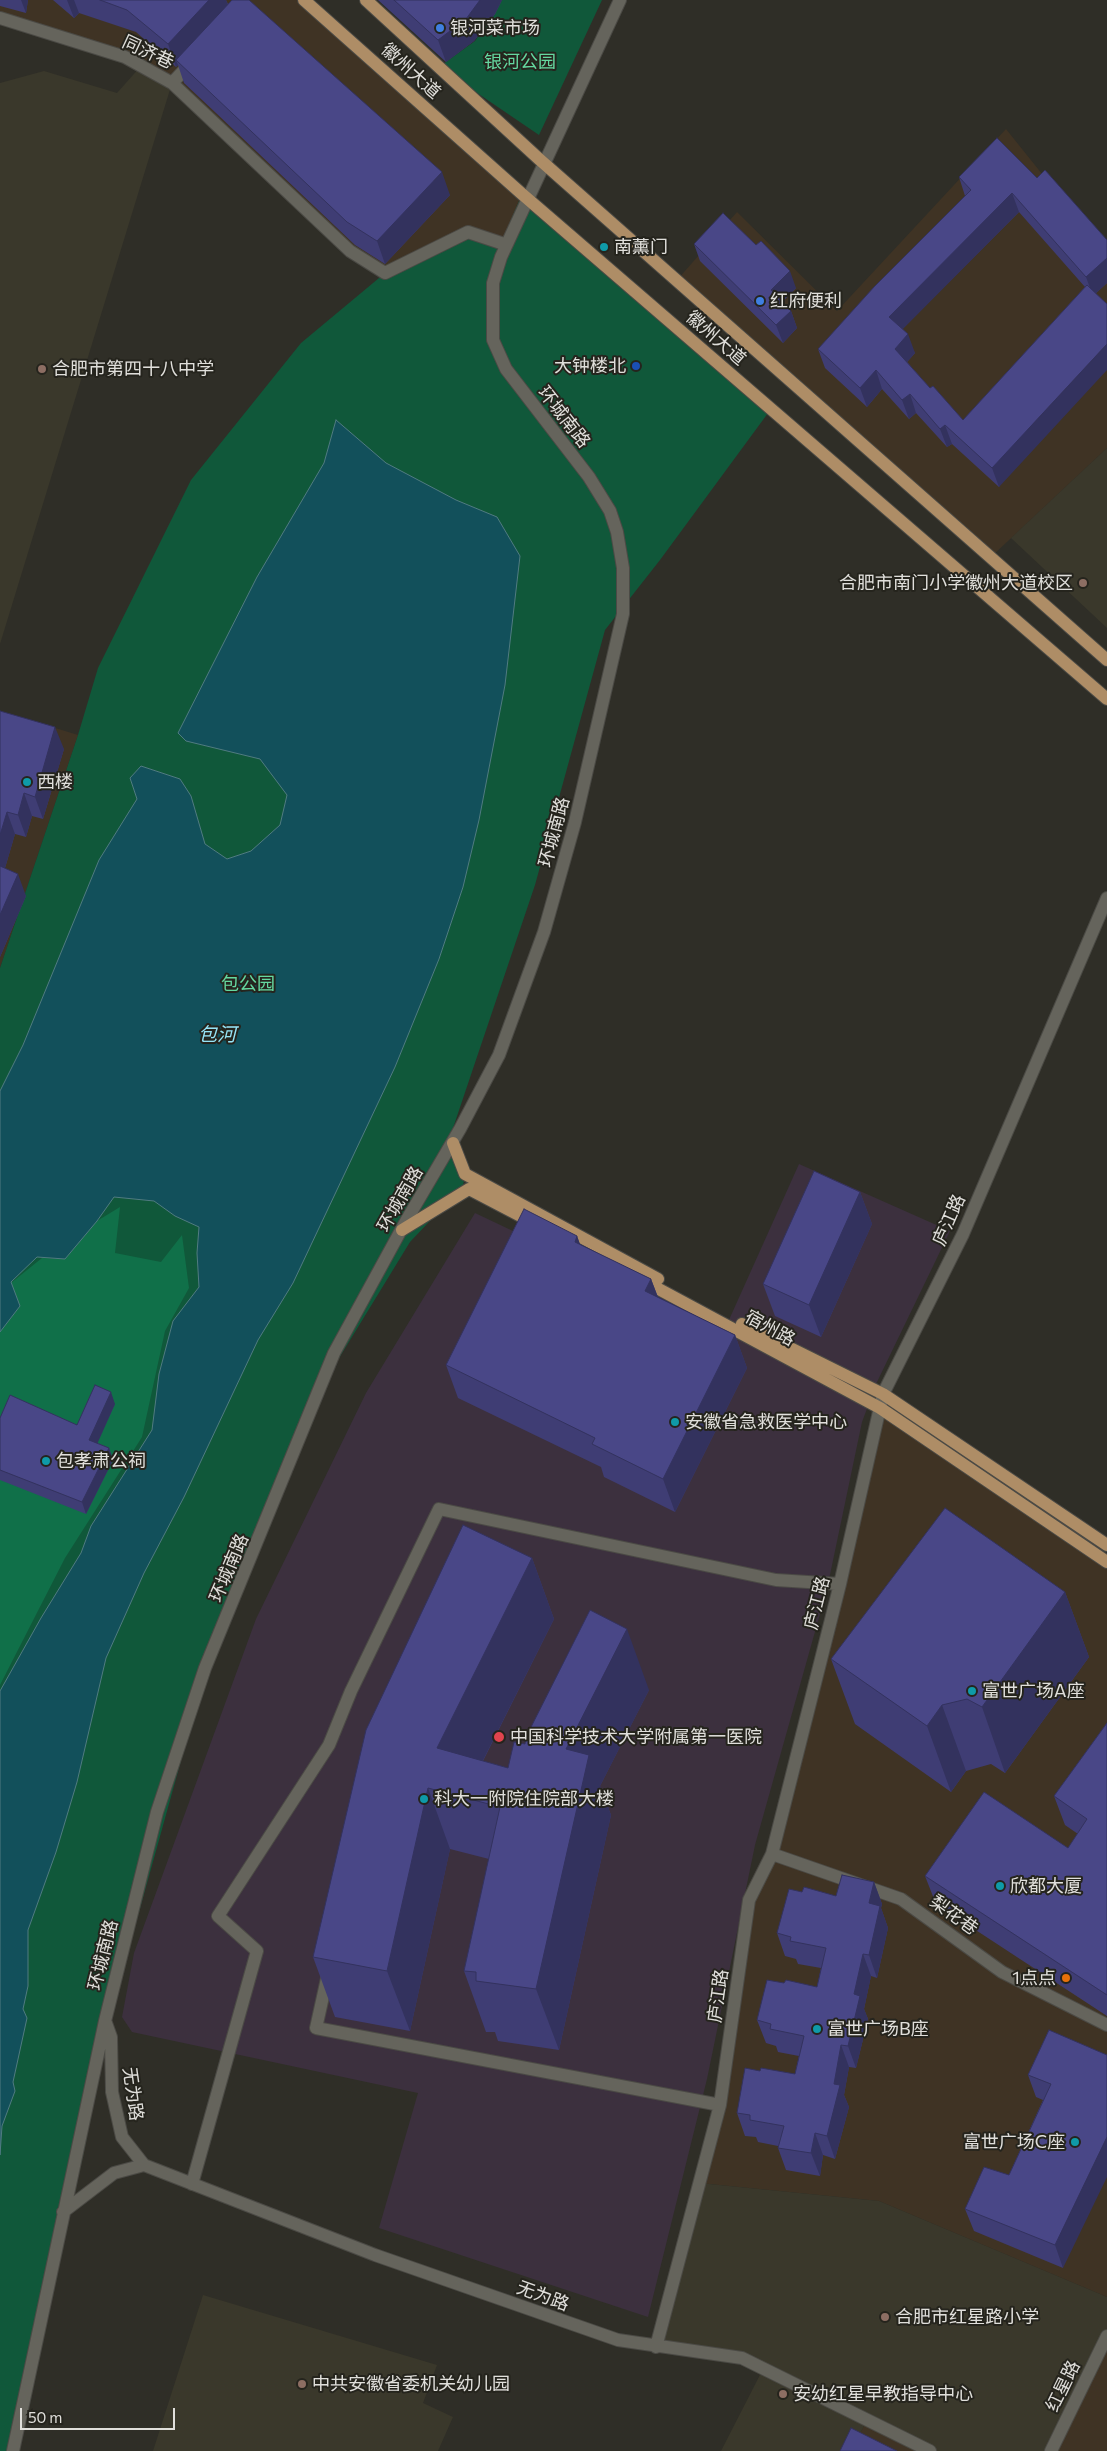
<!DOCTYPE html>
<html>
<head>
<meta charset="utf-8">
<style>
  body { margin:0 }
  #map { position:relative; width:1107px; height:2451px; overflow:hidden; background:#2f2e27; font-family:Commissioner,sans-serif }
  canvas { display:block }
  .scale { position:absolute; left:20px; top:2408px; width:155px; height:22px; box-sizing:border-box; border:2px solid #e0dfdb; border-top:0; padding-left:6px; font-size:15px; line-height:18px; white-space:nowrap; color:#e0dfdb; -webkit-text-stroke:4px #25241d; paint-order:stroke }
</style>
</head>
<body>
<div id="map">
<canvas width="1107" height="2451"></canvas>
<div class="scale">50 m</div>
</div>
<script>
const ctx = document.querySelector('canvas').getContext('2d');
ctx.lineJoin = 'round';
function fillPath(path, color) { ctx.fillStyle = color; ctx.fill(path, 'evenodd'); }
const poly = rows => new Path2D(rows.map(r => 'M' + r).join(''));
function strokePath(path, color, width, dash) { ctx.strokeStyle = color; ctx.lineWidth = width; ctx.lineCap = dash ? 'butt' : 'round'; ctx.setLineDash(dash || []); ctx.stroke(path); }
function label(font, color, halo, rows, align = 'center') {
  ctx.font = font + ' Commissioner,"Noto Sans SC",sans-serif'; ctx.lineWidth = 4; ctx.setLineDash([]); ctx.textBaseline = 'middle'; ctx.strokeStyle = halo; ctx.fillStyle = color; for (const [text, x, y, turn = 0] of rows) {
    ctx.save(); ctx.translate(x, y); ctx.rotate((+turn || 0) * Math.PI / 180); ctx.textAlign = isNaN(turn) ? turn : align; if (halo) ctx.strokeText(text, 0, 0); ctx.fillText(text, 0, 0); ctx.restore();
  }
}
fillPath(poly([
  [0,0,304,0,522,194,501,243,385,273,350,251,172,83,125,57,0,18],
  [1006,129,1107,255,1107,448,991,557,677,280,737,212,837,311],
  [0,711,78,735,0,968],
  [880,1408,1107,1562,1107,2297,879,2201,699,2183,720,2105,749,1900,772,1854],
  [1107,2336,1107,2451,1051,2451],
  [867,2420,930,2451,851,2451]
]), '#3f3324');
fillPath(poly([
  [141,66,172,83,0,644,0,83,44,71,117,93],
  [1107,448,1107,628,1011,538],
  [699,2183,879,2201,1107,2297,1107,2336,1051,2451,930,2451,867,2420,851,2451,721,2451,763,2369,742,2358,656,2347],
  [203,2295,437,2365,423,2403,453,2417,438,2451,153,2451]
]), '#3a382b');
fillPath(poly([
  [799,1164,950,1231,877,1382,862,1422,827,1589,755,1845,707,2079,648,2317,379,2228,418,2093,132,2032,122,2017,134,1953,256,1619,366,1393,475,1213,724,1331]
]), '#3c303e');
fillPath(poly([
  [502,0,602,0,539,135,439,67,475,41],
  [522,194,771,409,660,560,605,630,535,885,452,1131,465,1174,463,1186,410,1242,333,1368,225,1602,111,2013,84,2151,15,2451,0,2451,0,968,78,735,98,668,191,480,301,343,385,273,468,232,501,243]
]), '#10583a');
fillPath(poly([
  [120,1207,115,1253,161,1262,182,1235,189,1288,165,1331,142,1437,65,1558,0,1685,0,1332,20,1306,11,1283,42,1258,65,1259,97,1221]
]), '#107049');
const water = poly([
  [336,420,386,463,456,500,497,517,520,556,505,685,479,820,463,887,439,959,395,1067,293,1283,258,1340,184,1497,144,1573,106,1658,77,1782,56,1852,28,1930,28,1986,23,2009,27,2018,13,2082,15,2091,2,2126,0,2155,0,1691,41,1618,81,1553,91,1526,152,1430,159,1374,173,1321,199,1287,197,1253,199,1227,175,1216,154,1201,114,1197,97,1221,65,1259,37,1257,11,1282,20,1306,0,1332,0,1091,23,1045,99,860,137,799,130,778,141,766,180,779,191,796,205,844,227,859,251,851,280,825,287,795,260,759,186,741,178,733,257,577,324,463,336,420]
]);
fillPath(water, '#12505b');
strokePath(water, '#507b81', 1);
const minor = poly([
  [0,18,125,57,172,83,191,63],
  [172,83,350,251,385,273,468,232,501,243],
  [772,1854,901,1899,1002,1972,1107,2025],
  [328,1974,316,2028,720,2105],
  [106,2023,111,2037,112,2092,122,2137,144,2165,375,2255,618,2340,742,2358,930,2451],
  [192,2184,257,1951,218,1916,329,1745,351,1691,439,1509,776,1580,840,1584],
  [63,2212,114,2173,144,2165],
  [656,2347,720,2105,749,1900,772,1854,840,1584,883,1394,963,1234,1107,898],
  [13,2451,105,2021,148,1848,157,1812,205,1668,334,1353,406,1221,460,1129,499,1055,544,932,575,822,623,614,623,568,617,532,610,511,589,477,506,369,493,340,493,283,501,257,620,0],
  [1051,2451,1107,2336]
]);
const major = poly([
  [304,0,522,194,1107,699],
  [366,0,539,159,1107,660],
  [453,1143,465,1174,658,1279],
  [402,1230,469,1189,534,1223],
  [640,1279,880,1408,1107,1562],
  [742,1324,883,1394,1107,1545]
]);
strokePath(minor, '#4b4a45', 14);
strokePath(major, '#4b4a45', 14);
strokePath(minor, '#65645c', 12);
strokePath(major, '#ae8d66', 12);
fillPath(poly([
  [0,0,28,0,26,13,0,6],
  [53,0,226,0,228,4,450,195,385,264,355,245,216,113,184,83,178,65,176,67,136,32,79,13,74,18],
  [378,0,502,0,495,14,474,41,446,62],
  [959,177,1037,178,1107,240,1107,283,1096,293,999,487,952,444,947,447,916,413,909,419,882,389,867,407,825,368,818,349,965,196],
  [1019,212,1085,287,963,420,930,388,907,362,915,353,902,329],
  [694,244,796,288,782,302,791,311,797,328,783,343,700,261],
  [0,711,64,749,43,819,32,816,26,837,15,834,5,868,26,896,0,957],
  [860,1192,872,1224,821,1337,775,1316,763,1284],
  [577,1236,580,1245,651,1279,658,1297,735,1335,747,1368,675,1512,604,1477,601,1467,458,1398,446,1365],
  [115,1404,97,1443,109,1448,113,1460,86,1514,0,1480,0,1418,77,1425],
  [532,1558,554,1619,483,1761,508,1768,525,1744,649,1690,600,1786,611,1815,559,2050,498,2041,495,2032,486,2032,464,1971,489,1859,450,1849,410,2031,335,2017,313,1957],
  [1065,1592,1089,1657,1005,1773,991,1764,966,1771,951,1792,855,1724,831,1659],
  [1107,1723,1107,2016,936,1904,925,1876,1068,1848,1078,1834,1065,1825,1054,1796],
  [874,1882,882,1904,881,1908,888,1928,877,1978,871,1976,864,2009,868,2019,856,2068,849,2067,844,2095,849,2107,835,2159,823,2155,820,2176,786,2170,778,2148,778,2146,758,2142,756,2137,745,2136,737,2113,760,2071,795,2074,799,2056,778,2052,776,2046,766,2043,757,2020,784,1983,817,1987,821,1968,798,1964,796,1959,785,1956,777,1933,802,1892,836,1896],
  [1049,2030,1063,2268,974,2231,965,2209,1009,2175,1043,2100,1036,2097,1028,2075]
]), '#3f3d74');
fillPath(poly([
  [21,0,28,0,26,13],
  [67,0,74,0,79,13,74,18],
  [209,0,226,0,230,10,176,60,178,65,176,67,168,44],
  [480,0,502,0,495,14,474,41,446,62,438,40],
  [442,172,450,195,385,264,377,241],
  [1012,193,1019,212,896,336,889,317],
  [1107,258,1107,283,1093,296,1086,277],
  [790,271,796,288,777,307,771,290],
  [791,311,797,328,783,343,776,325],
  [908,334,915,353,902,368,895,349],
  [1107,344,1107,370,999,487,992,468],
  [876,370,882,389,867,407,860,388],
  [910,394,916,413,909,419,902,400],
  [945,425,952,444,947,447,940,429],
  [55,727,64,749,43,819,35,797],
  [24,793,32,816,26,837,18,815],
  [7,812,15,834,0,885,0,835],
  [18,874,26,896,0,957,0,915],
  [860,1192,872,1224,821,1337,809,1305],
  [577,1236,589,1268,575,1242],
  [651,1279,663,1311,645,1291],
  [735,1335,747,1368,675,1512,663,1479],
  [111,1392,115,1404,94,1451,89,1440],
  [109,1448,113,1460,86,1514,82,1502],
  [532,1558,554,1619,464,1798,437,1748],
  [1065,1592,1089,1657,1005,1773,982,1707],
  [627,1629,649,1690,600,1786,611,1815,559,2050,536,1989,566,1749],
  [942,1705,966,1771,951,1792,927,1726],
  [428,1788,450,1849,410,2031,387,1971],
  [874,1882,882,1904,881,1908,888,1928,877,1978,869,1955,869,1903],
  [863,1954,871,1976,864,2009,868,2019,856,2068,848,2046,854,1994],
  [841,2045,849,2067,844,2095,849,2107,835,2159,827,2136,834,2084],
  [815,2133,823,2155,820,2176,811,2153],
  [1107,2137,1107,2177,1063,2268,1055,2245]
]), '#33325e');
const building = poly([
  [100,0,209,0,168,44,127,10,100,0],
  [232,0,249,0,442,172,377,241,347,222,176,60,232,0],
  [394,0,480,0,466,19,438,40,394,0],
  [997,138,1037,178,1045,170,1107,240,1107,258,1086,277,1012,193,889,317,908,334,895,349,930,388,933,386,963,420,1087,285,1107,304,1107,344,992,468,945,425,940,429,910,394,902,400,876,370,860,388,818,349,874,287,971,190,959,177,997,138],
  [723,213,756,245,761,241,790,271,771,290,791,311,776,325,694,244,723,213],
  [0,711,55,727,35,797,24,793,18,815,7,812,0,835,0,711],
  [0,866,18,874,0,915,0,866],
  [814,1171,860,1192,809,1305,763,1284,814,1171],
  [524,1209,577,1236,575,1242,651,1279,645,1291,735,1335,663,1479,592,1444,595,1438,446,1365,524,1209],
  [95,1385,111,1392,89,1440,109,1448,82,1502,0,1470,0,1418,10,1395,77,1425,95,1385],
  [945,1508,1065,1592,982,1707,967,1699,942,1705,927,1726,831,1659,945,1508],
  [463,1525,532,1558,437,1748,508,1768,514,1742,525,1744,526,1737,590,1610,627,1629,566,1749,589,1755,536,1989,476,1981,476,1972,464,1971,500,1807,428,1788,387,1971,313,1957,366,1730,463,1525],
  [1107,1723,1107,1995,925,1876,984,1792,1068,1848,1087,1819,1054,1796,1107,1723],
  [842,1875,874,1882,869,1903,880,1906,869,1955,863,1954,854,1994,860,1996,848,2046,841,2045,834,2084,840,2085,827,2136,815,2133,811,2153,778,2148,784,2126,750,2120,750,2115,737,2113,745,2068,760,2071,761,2068,795,2074,804,2036,770,2029,771,2024,757,2020,767,1980,784,1983,786,1980,817,1987,826,1948,790,1941,791,1937,777,1933,789,1889,802,1892,804,1887,836,1896,842,1875],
  [1049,2030,1107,2055,1107,2137,1055,2245,965,2209,984,2167,1009,2175,1051,2084,1028,2075,1049,2030],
  [851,2428,897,2451,840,2451,851,2428]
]);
fillPath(building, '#494787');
strokePath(building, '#33325e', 1);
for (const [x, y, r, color] of [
  [440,28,5,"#3f7fe0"],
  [604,247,5,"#0f9aa8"],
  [760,301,5,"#3f7fe0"],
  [636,366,5,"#1a4fb4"],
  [42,369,5,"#8d6e63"],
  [1083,583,5,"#8d6e63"],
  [27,782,5,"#0f9aa8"],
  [675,1422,5,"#0f9aa8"],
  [46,1461,5,"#0f9aa8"],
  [972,1691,5,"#0f9aa8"],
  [499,1737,6,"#e0444e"],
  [424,1799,5,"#0f9aa8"],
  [1000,1886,5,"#0f9aa8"],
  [1066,1978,5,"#e8710a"],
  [817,2029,5,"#0f9aa8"],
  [1075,2142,5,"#0f9aa8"],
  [885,2317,5,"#8d6e63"],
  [302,2384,5,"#8d6e63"],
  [783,2394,5,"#8d6e63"]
]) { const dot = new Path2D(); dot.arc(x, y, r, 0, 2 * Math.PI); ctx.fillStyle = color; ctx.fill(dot); strokePath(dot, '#25241d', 2); }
label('18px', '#e0dfdb', '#25241d', [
  ["银河菜市场",450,28],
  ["南薰门",614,247],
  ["红府便利",770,301],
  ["大钟楼北",626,366,"right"],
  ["合肥市第四十八中学",52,369],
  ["合肥市南门小学徽州大道校区",1073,583,"right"],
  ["西楼",37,782],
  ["安徽省急救医学中心",685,1422],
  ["包孝肃公祠",56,1461],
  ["富世广场A座",982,1691],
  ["中国科学技术大学附属第一医院",510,1737],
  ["科大一附院住院部大楼",434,1799],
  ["欣都大厦",1010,1886],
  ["1点点",1056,1978,"right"],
  ["富世广场B座",827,2029],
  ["富世广场C座",1065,2142,"right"],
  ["合肥市红星路小学",895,2317],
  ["中共安徽省委机关幼儿园",312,2384],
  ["安幼红星早教指导中心",793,2394]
], 'left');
label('18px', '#e0dfdb', '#25241d', [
  ["同济巷",148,52,25],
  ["徽州大道",411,71,42],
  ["徽州大道",716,338,41],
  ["环城南路",564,417,52],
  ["环城南路",554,832,-75],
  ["环城南路",400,1199,-60],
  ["庐江路",949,1220,-66],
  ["宿州路",770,1328,29],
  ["环城南路",229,1568,-67],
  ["庐江路",817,1603,-76],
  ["梨花巷",954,1915,36],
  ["环城南路",103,1955,-76],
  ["庐江路",718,1996,-82],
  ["无为路",133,2094,82],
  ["无为路",543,2296,20],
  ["红星路",1063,2386,-64]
]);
label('18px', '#65d8a0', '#25241d', [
  ["银河公园",520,62],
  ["包公园",248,984]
]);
label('italic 19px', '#96e4f6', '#25241d', [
  ["包河",217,1035]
]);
</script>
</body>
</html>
